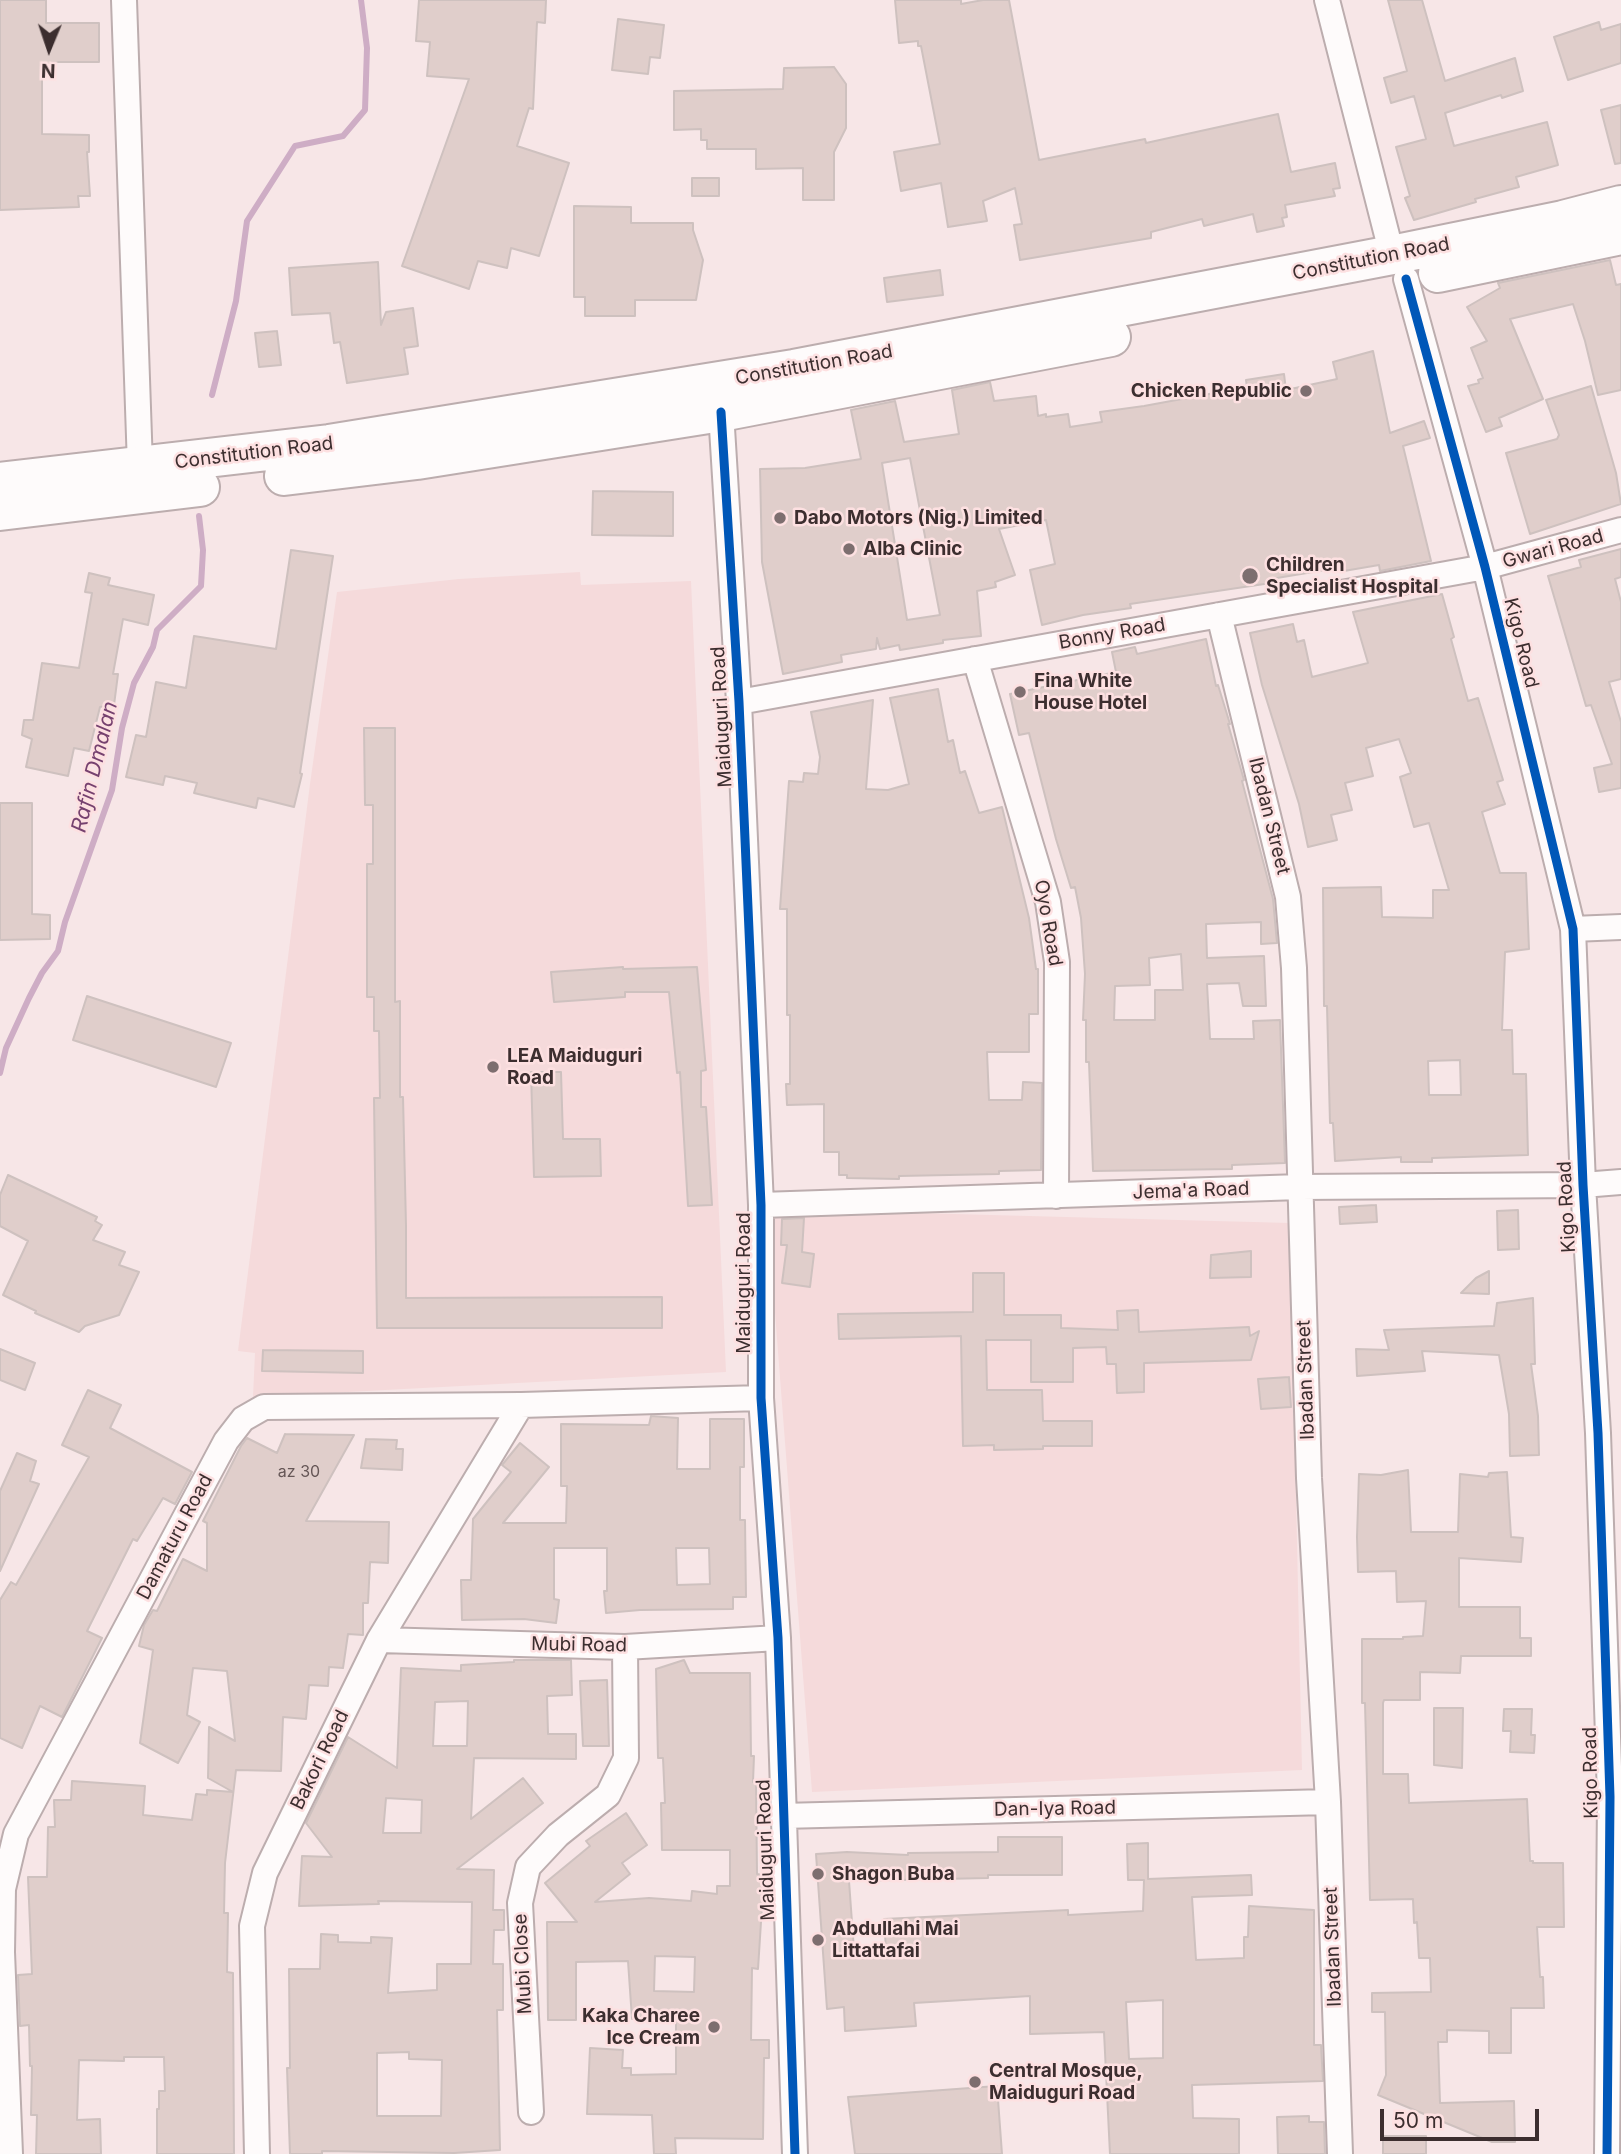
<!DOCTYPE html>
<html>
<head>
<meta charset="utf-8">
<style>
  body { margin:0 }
  #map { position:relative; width:1621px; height:2154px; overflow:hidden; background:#f7e6e7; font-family:Inter,sans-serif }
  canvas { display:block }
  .north { position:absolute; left:14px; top:14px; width:70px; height:70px; -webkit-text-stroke:5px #fde0e1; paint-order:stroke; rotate:182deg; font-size:19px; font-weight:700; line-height:28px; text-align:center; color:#3c2e2f }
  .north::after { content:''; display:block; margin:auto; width:24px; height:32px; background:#3c2e2f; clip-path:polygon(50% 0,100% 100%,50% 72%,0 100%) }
  .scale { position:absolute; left:1380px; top:2109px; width:159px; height:32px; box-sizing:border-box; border:4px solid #3c2e2f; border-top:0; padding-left:9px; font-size:21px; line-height:24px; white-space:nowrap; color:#3c2e2f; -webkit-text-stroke:5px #fde0e1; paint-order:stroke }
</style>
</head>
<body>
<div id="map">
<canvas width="1621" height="2154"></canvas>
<div class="north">N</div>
<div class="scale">50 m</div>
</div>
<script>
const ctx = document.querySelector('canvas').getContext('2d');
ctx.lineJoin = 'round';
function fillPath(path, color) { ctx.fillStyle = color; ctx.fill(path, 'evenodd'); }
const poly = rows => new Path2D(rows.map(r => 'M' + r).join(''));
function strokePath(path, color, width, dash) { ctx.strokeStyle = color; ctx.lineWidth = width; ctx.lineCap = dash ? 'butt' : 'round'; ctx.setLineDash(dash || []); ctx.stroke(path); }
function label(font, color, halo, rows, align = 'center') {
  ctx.font = font + ' Inter,sans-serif'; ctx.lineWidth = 5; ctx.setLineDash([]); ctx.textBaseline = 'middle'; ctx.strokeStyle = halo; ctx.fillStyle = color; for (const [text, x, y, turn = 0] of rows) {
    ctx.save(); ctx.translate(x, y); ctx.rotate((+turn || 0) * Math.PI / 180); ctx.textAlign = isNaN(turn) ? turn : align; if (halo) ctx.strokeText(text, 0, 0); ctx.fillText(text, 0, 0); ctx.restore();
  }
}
fillPath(poly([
  [580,572,581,585,691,581,726,1372,253,1397,255,1353,238,1351,310,784,337,592,459,579],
  [767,1209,1290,1223,1302,1770,812,1792]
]), '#f5dadb');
strokePath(poly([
  [212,395,236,301,247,221,295,146,343,136,365,110,367,48,361,0],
  [0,1073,6,1048,29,998,42,973,58,951,65,922,112,790,122,728,134,683,153,647,157,630,201,586,203,550,199,516]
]), '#ceadc5', 6);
const building = poly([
  [0,0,46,0,46,23,99,23,99,62,52,62,52,68,42,68,42,134,89,135,89,152,87,152,90,196,78,196,79,207,0,210,0,0],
  [419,0,546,0,545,23,537,22,533,109,529,108,517,146,569,163,539,256,511,248,507,268,478,261,469,289,402,266,469,79,427,76,430,42,416,41,419,0],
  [895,0,961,0,961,4,983,0,1009,0,1039,160,1145,139,1146,143,1278,114,1291,172,1335,163,1340,188,1333,189,1335,196,1285,205,1287,217,1282,218,1284,226,1257,232,1253,214,1204,226,1202,219,1151,232,1151,238,1020,260,1014,225,1022,224,1015,188,983,201,987,221,948,227,941,183,901,191,894,152,940,144,921,46,918,46,918,41,899,43,895,0],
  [1388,0,1422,0,1445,81,1515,58,1523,91,1502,98,1501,95,1445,113,1454,146,1547,122,1558,165,1516,177,1519,187,1475,199,1476,202,1414,220,1405,198,1410,196,1396,147,1426,139,1414,96,1391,103,1384,78,1407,71,1388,0],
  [618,19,664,25,660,58,650,57,648,74,612,70,618,19],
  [1599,22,1601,30,1621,24,1621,63,1568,80,1554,37,1599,22],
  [834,67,846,84,846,128,834,152,834,200,803,200,803,168,756,169,756,149,707,149,707,140,701,140,701,129,674,130,674,91,783,89,784,68,834,67],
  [1621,105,1621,163,1615,164,1601,110,1621,105],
  [692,178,719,178,719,196,692,196,692,178],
  [574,206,631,207,631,223,693,223,693,230,703,260,696,300,635,300,635,316,585,316,585,297,574,297,574,206],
  [1610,260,1616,285,1621,284,1621,390,1598,395,1585,341,1573,304,1510,319,1543,399,1499,418,1502,426,1486,432,1468,386,1479,383,1478,380,1483,378,1471,348,1487,341,1467,307,1500,288,1498,283,1610,260],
  [378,262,381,325,386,312,413,308,418,346,404,348,408,374,347,383,340,342,334,343,330,313,292,315,289,268,378,262],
  [940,270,943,295,887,302,884,278,940,270],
  [277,331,281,365,259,367,255,333,277,331],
  [1373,351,1390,433,1424,421,1430,438,1403,446,1431,561,1380,571,1379,565,1338,572,1337,568,1271,579,1271,583,1130,604,1131,608,1083,615,1042,625,1030,570,1055,564,1046,520,999,529,1015,575,995,582,996,587,977,591,981,636,943,640,943,643,900,650,899,645,880,649,877,638,876,649,841,655,842,662,783,674,762,562,760,469,805,468,861,459,851,410,895,401,904,442,959,434,952,390,990,382,994,401,1036,396,1038,416,1046,414,1046,417,1068,414,1070,427,1102,422,1100,412,1144,406,1247,387,1246,380,1284,374,1286,390,1337,379,1333,362,1373,351],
  [910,458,940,615,907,620,882,463,910,458],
  [1591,386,1616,473,1621,504,1530,534,1506,453,1557,439,1559,435,1546,400,1591,386],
  [593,491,673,492,673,536,592,535,593,491],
  [1621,549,1621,577,1615,579,1621,602,1621,679,1609,682,1621,722,1621,788,1599,792,1594,768,1612,764,1591,705,1586,706,1548,576,1581,567,1579,560,1621,549],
  [291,550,333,556,300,773,302,774,294,807,258,798,256,808,194,793,197,783,165,776,163,785,126,777,136,735,146,737,156,682,186,688,194,636,276,649,291,550],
  [89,573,110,578,108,585,154,595,148,625,123,619,113,674,118,674,114,705,100,707,89,751,74,748,68,776,26,767,32,739,22,735,24,720,33,720,42,663,79,668,92,593,85,592,89,573],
  [1442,594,1454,637,1451,639,1468,701,1478,698,1503,780,1497,782,1505,804,1482,812,1500,873,1526,873,1529,949,1505,952,1502,1030,1512,1030,1513,1074,1526,1074,1528,1155,1432,1158,1432,1162,1401,1162,1401,1157,1335,1161,1333,1123,1330,1123,1327,1006,1324,1006,1323,888,1381,887,1382,917,1433,918,1433,890,1449,890,1429,823,1414,827,1400,777,1411,773,1399,739,1366,748,1373,776,1345,783,1352,810,1331,815,1337,840,1308,847,1299,804,1262,685,1250,633,1293,624,1297,642,1304,640,1312,677,1368,663,1353,612,1442,594],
  [1460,1060,1461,1095,1429,1095,1428,1061,1460,1060],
  [1206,639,1216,686,1218,685,1230,724,1228,724,1244,780,1242,781,1273,899,1277,943,1261,944,1261,922,1206,924,1207,958,1264,956,1266,1006,1243,1006,1239,983,1207,984,1210,1039,1254,1039,1253,1021,1280,1020,1285,1163,1232,1165,1232,1169,1093,1171,1089,1062,1086,1062,1086,1020,1083,1020,1085,974,1081,918,1075,887,1071,888,1056,839,1029,733,1019,735,1010,694,1116,672,1112,652,1135,647,1137,654,1206,639],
  [1181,954,1183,990,1155,990,1155,1020,1114,1020,1115,986,1150,985,1149,958,1181,954],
  [938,689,948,742,953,740,960,773,965,771,979,813,1002,807,1029,918,1036,969,1038,969,1038,1014,1029,1014,1029,1052,987,1052,989,1100,1022,1100,1023,1082,1042,1083,1041,1170,999,1171,999,1174,899,1176,899,1179,847,1178,847,1175,839,1175,839,1152,824,1152,824,1104,787,1105,786,1084,790,1084,790,1015,787,1015,787,909,780,909,789,781,803,782,804,773,818,774,820,757,811,712,873,700,866,789,888,790,909,784,890,698,938,689],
  [364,728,395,728,395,1002,400,1001,400,1097,403,1097,406,1226,406,1298,662,1297,662,1328,377,1328,374,1098,380,1098,379,1031,374,1031,374,997,367,997,367,864,373,864,373,805,365,805,364,728],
  [0,803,32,803,32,914,50,915,50,939,0,940,0,803],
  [623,967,623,969,697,967,706,1070,701,1071,701,1107,706,1107,712,1205,688,1206,680,1072,677,1073,669,992,625,992,625,997,554,1002,551,972,623,967],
  [87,996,231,1043,216,1087,73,1040,87,996],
  [531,1072,561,1072,563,1139,600,1139,601,1176,534,1177,531,1072],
  [8,1175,97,1217,95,1221,102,1225,93,1240,125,1252,119,1265,139,1272,119,1315,85,1326,79,1332,35,1313,36,1311,3,1295,28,1241,0,1226,0,1195,8,1175],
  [1376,1205,1377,1222,1340,1224,1339,1207,1376,1205],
  [1518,1210,1519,1249,1498,1250,1497,1211,1518,1210],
  [804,1218,802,1252,814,1254,810,1287,782,1283,787,1245,781,1245,782,1219,804,1218],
  [1251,1251,1251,1277,1210,1278,1211,1255,1251,1251],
  [1489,1271,1489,1294,1461,1293,1476,1278,1489,1271],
  [973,1273,1004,1273,1004,1315,1061,1315,1061,1328,1118,1330,1117,1311,1138,1310,1139,1332,1249,1327,1250,1336,1259,1331,1251,1360,1144,1363,1144,1392,1117,1393,1116,1364,1107,1364,1106,1347,1073,1348,1073,1382,1031,1382,1031,1340,986,1340,987,1390,1042,1390,1043,1421,1092,1421,1092,1446,1043,1446,1043,1449,994,1450,994,1445,963,1446,961,1336,839,1339,838,1314,973,1312,973,1273],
  [1533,1298,1535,1364,1531,1364,1538,1416,1539,1455,1510,1456,1509,1414,1499,1355,1422,1351,1425,1371,1357,1376,1356,1349,1389,1350,1384,1330,1494,1326,1497,1303,1533,1298],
  [0,1349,35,1363,25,1390,0,1380,0,1349],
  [263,1350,363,1351,363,1373,262,1371,263,1350],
  [1289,1377,1291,1407,1261,1409,1258,1379,1289,1377],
  [88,1390,121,1405,110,1428,192,1472,175,1504,163,1498,137,1541,133,1539,87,1631,102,1638,62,1717,40,1706,22,1748,0,1738,0,1600,11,1582,16,1585,89,1457,62,1445,88,1390],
  [651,1416,678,1418,677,1469,710,1469,710,1419,744,1419,744,1467,740,1467,740,1520,745,1520,746,1597,733,1597,733,1609,640,1610,606,1613,604,1591,607,1591,607,1548,554,1548,554,1599,559,1600,556,1623,524,1619,462,1620,461,1580,471,1580,473,1519,511,1472,502,1465,520,1443,549,1467,503,1523,566,1523,567,1486,561,1486,561,1424,649,1425,651,1416],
  [676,1548,709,1548,710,1584,677,1585,676,1548],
  [285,1434,354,1435,306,1521,389,1522,388,1563,370,1562,368,1603,363,1603,363,1635,348,1634,343,1668,329,1667,328,1686,309,1685,306,1719,283,1717,281,1771,236,1770,225,1863,224,1913,228,1913,227,1972,233,1973,234,2154,157,2154,157,2109,159,2109,159,2091,165,2091,164,2057,124,2057,124,2061,79,2060,77,2120,100,2119,101,2154,36,2154,37,2115,31,2115,32,2066,30,2066,29,2025,20,2026,18,1975,32,1974,28,1877,47,1877,48,1827,55,1827,54,1800,71,1800,72,1781,145,1786,143,1815,192,1820,196,1794,207,1795,207,1790,233,1792,208,1778,209,1727,235,1741,227,1671,193,1668,187,1715,200,1722,178,1763,140,1743,153,1650,139,1646,144,1625,153,1610,157,1611,183,1559,207,1571,207,1523,203,1521,241,1446,247,1438,277,1453,285,1434],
  [366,1439,397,1440,396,1449,403,1449,402,1470,361,1468,366,1439],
  [17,1453,36,1461,30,1481,39,1484,0,1571,0,1491,17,1453],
  [1408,1470,1411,1532,1458,1532,1460,1474,1488,1477,1489,1473,1507,1472,1511,1537,1523,1538,1521,1562,1459,1558,1459,1607,1520,1607,1520,1638,1531,1638,1531,1656,1461,1656,1460,1673,1420,1672,1420,1700,1384,1700,1383,1703,1383,1774,1408,1774,1409,1803,1527,1799,1530,1861,1533,1861,1533,1863,1563,1863,1564,1927,1537,1927,1540,1977,1543,1977,1544,2008,1511,2008,1511,2053,1489,2053,1489,2031,1447,2030,1447,2042,1438,2042,1440,2103,1514,2101,1515,2142,1492,2142,1378,2095,1386,2075,1385,2012,1372,2012,1372,1993,1431,1992,1430,1958,1419,1958,1417,1922,1414,1923,1413,1899,1370,1900,1365,1703,1362,1703,1362,1639,1403,1639,1403,1637,1423,1636,1426,1601,1397,1602,1396,1571,1358,1572,1357,1537,1359,1474,1381,1475,1408,1470],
  [514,1660,571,1660,572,1695,547,1696,548,1734,576,1734,576,1759,474,1758,471,1819,523,1778,543,1803,457,1869,494,1870,493,1910,504,1910,504,1930,494,1930,493,1964,503,1964,503,2010,497,2010,500,2150,454,2153,322,2151,322,2154,290,2154,287,2068,290,2068,289,1969,320,1969,321,1934,338,1935,338,1942,371,1943,371,1937,392,1938,388,1993,437,1990,437,1964,471,1964,472,1902,378,1901,379,1904,299,1906,302,1856,332,1857,306,1823,348,1737,397,1768,401,1668,461,1671,461,1665,514,1662,514,1660],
  [468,1701,467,1746,433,1746,435,1702,468,1701],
  [386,1798,422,1800,421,1833,383,1833,386,1798],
  [409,2052,409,2059,442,2060,441,2116,377,2116,377,2053,409,2052],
  [684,1660,690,1673,750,1673,751,1756,754,1756,753,1782,756,1782,757,1874,764,1875,758,1969,752,1968,751,2040,769,2040,769,2058,764,2058,763,2139,675,2138,676,2154,654,2154,652,2115,587,2114,590,2048,623,2050,622,2068,631,2068,631,2075,676,2074,676,2019,632,2019,628,1961,576,1962,576,2020,548,2020,547,1922,577,1922,545,1883,590,1846,586,1841,626,1813,647,1845,622,1863,630,1874,595,1902,649,1898,691,1901,692,1891,717,1894,717,1886,730,1886,730,1850,662,1850,661,1803,665,1803,663,1758,658,1758,656,1669,684,1660],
  [655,1956,695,1957,694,1992,654,1991,655,1956],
  [607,1680,609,1746,583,1746,580,1681,607,1680],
  [1434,1708,1463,1708,1462,1768,1434,1765,1434,1708],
  [1504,1709,1532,1709,1531,1735,1535,1735,1534,1753,1510,1752,1511,1731,1503,1731,1504,1709],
  [998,1837,1062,1837,1062,1875,988,1875,988,1878,849,1881,854,1950,886,1950,884,1919,1068,1910,1068,1915,1143,1911,1144,1880,1128,1880,1127,1844,1148,1843,1148,1879,1251,1875,1252,1895,1192,1897,1196,1960,1244,1958,1244,1937,1248,1937,1249,1906,1314,1910,1314,2045,1321,2045,1323,2081,1192,2085,1193,2118,1239,2119,1239,2154,1110,2154,1104,2032,1030,2034,1030,1996,914,2003,916,2026,845,2031,844,2007,827,2009,816,1854,847,1852,908,1855,908,1853,998,1852,998,1837],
  [1163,2000,1163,2058,1129,2059,1126,2002,1163,2000],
  [997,2086,1002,2154,855,2154,848,2097,997,2086],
  [1309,2116,1309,2122,1324,2122,1325,2154,1278,2154,1277,2117,1309,2116],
  [1383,2136,1426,2136,1426,2154,1383,2154,1383,2136]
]);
fillPath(building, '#e0cecb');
strokePath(building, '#cec1bf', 2);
const street = poly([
  [124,0,140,466],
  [1327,0,1392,255],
  [1406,279,1485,567,1573,929,1583,1185,1598,1433,1610,1797,1607,2154],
  [721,412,739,702,761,1205,761,1398,778,1638,795,2154],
  [1219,615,1288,897,1294,968,1309,1478,1328,1802,1340,2154],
  [975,659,1048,902,1057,962,1056,1196],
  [739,702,1485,567,1621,530],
  [1573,929,1621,927],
  [761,1205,1300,1187,1583,1185,1621,1182],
  [379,1640,625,1647,778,1638],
  [782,1816,1328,1802],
  [531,2112,520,1903,528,1867,558,1835,608,1795,626,1758,625,1647],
  [10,2154,2,1952,3,1889,16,1834,226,1441,243,1419,264,1407,521,1405,761,1398],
  [257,2154,252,1926,265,1873,379,1640,521,1405]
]);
const primary = poly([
  [1438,273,1621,235],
  [284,476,417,460,721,412,1111,337],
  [0,482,329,444,794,369,1392,255,1563,220,1621,205],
  [0,511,200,487]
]);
strokePath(street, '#bcadae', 28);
strokePath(primary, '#bcadae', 42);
strokePath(street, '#fefbfb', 24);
strokePath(primary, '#fefbfb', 38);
strokePath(poly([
  [1406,279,1485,567,1573,929,1583,1185,1598,1433,1610,1797,1607,2154],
  [721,412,739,702,761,1205,761,1398,778,1638,795,2154]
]), '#0057b8', 9);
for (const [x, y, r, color] of [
  [1306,391,7,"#7d6e6f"],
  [780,518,7,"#7d6e6f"],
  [849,549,7,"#7d6e6f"],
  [1250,576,9,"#7d6e6f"],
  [1020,692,7,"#7d6e6f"],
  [493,1067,7,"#7d6e6f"],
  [818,1874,7,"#7d6e6f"],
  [818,1940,7,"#7d6e6f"],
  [714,2027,7,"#7d6e6f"],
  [975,2082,7,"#7d6e6f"]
]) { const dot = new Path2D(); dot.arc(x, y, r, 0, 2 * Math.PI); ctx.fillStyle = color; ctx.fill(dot); strokePath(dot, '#fde0e1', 2.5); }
label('16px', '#665757', null, [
  ["az 30",299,1472]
]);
label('19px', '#3c2e2f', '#fde0e1', [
  ["Constitution Road",1371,259,-11],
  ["Constitution Road",814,365,-10],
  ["Constitution Road",254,453,-7],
  ["Gwari Road",1553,549,-15],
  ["Bonny Road",1112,634,-10],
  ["Kigo Road",1521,643,76],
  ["Maiduguri Road",722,717,-93],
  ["Ibadan Street",1269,816,76],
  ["Oyo Road",1048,923,80],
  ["Jema'a Road",1191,1191,-2],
  ["Kigo Road",1567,1207,-93],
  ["Maiduguri Road",744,1283,-90],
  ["Ibadan Street",1306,1380,-92],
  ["Damaturu Road",175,1537,-62],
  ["Mubi Road",579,1645,1],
  ["Bakori Road",320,1760,-64],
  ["Kigo Road",1591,1773,-91],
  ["Dan-Iya Road",1055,1809,-1],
  ["Maiduguri Road",766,1850,-92],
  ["Ibadan Street",1333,1947,-92],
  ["Mubi Close",523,1964,-93]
]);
label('bold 19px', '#3c2e2f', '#fde0e1', [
  ["Chicken Republic",1292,391,"right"],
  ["Dabo Motors (Nig.) Limited",794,518],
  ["Alba Clinic",863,549],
  ["Children",1266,565],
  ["Specialist Hospital",1266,587],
  ["Fina White",1034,681],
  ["House Hotel",1034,703],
  ["LEA Maiduguri",507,1056],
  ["Road",507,1078],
  ["Shagon Buba",832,1874],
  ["Abdullahi Mai",832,1929],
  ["Littattafai",832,1951],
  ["Kaka Charee",700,2016,"right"],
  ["Ice Cream",700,2038,"right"],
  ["Central Mosque,",989,2071],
  ["Maiduguri Road",989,2093]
], 'left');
label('italic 21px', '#76416f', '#fde0e1', [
  ["Rafin Dmalan",95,767,-76]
]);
</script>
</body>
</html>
